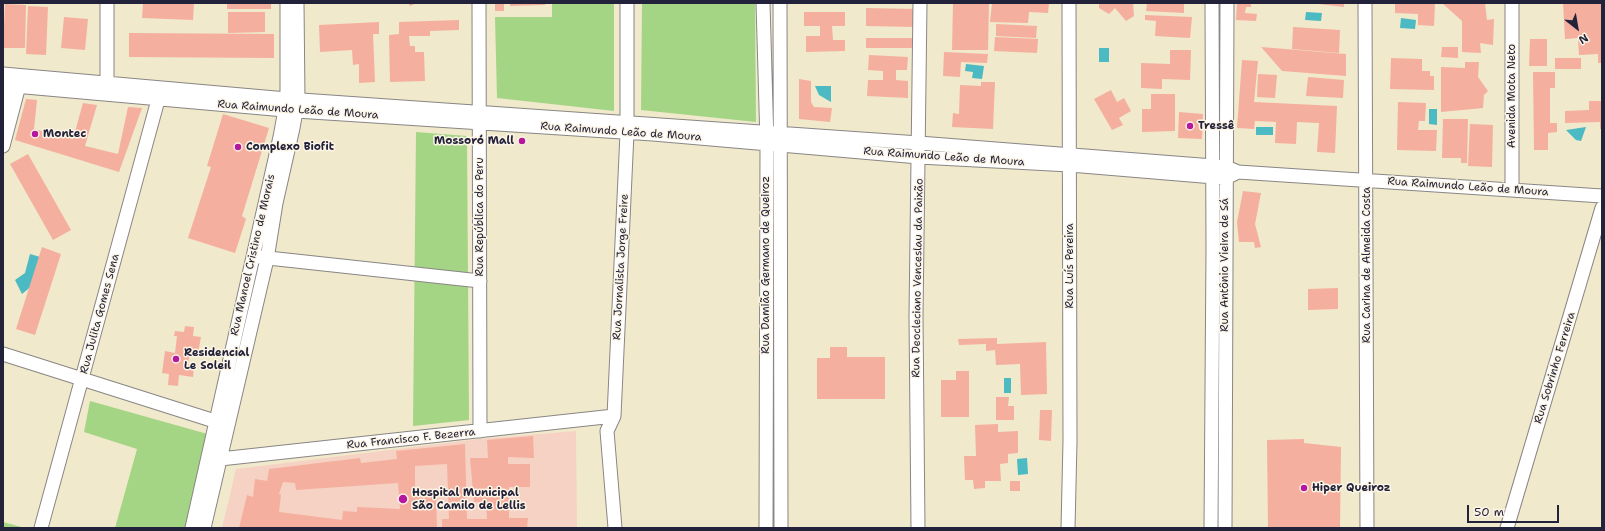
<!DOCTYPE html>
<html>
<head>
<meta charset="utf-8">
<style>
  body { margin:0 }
  #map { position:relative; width:1605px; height:531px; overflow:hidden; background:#f0e9cc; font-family:"Shantell Sans",sans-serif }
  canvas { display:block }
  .frame { position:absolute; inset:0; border:4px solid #22223b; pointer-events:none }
  .north { position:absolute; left:1557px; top:8px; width:40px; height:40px; -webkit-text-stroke:3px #fcf5e5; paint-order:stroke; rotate:149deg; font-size:11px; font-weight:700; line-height:16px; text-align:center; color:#22223b }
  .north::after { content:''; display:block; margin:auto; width:14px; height:18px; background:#22223b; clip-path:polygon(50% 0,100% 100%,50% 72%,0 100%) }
  .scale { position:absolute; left:1467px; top:505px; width:92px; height:18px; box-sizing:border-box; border:2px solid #22223b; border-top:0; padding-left:5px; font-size:12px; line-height:14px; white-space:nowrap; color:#22223b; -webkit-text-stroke:3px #fcf5e5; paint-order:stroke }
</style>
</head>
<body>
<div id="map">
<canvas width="1605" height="531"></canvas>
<div class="frame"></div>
<div class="north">N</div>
<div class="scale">50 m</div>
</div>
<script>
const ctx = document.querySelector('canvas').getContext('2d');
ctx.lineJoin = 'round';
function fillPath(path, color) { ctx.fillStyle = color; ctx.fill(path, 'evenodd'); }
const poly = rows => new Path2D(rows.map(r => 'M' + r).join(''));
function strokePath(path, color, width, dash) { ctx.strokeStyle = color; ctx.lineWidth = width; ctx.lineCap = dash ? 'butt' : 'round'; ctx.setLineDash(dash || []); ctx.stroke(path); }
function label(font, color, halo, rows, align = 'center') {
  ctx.font = font + ' "Shantell Sans",sans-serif'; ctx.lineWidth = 3; ctx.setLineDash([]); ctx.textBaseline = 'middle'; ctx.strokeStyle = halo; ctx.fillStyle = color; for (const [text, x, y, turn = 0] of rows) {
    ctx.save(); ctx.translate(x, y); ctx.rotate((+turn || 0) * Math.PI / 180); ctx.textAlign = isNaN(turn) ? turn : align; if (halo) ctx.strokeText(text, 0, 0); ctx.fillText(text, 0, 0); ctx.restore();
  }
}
fillPath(poly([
  [576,431,577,528,222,528,236,469,479,439]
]), '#f6d2c4');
fillPath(poly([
  [552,3,614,3,614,111,497,98,495,17,552,17],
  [642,3,755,3,756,122,641,110],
  [416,132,467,136,469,420,413,426],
  [90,401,211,435,189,528,115,528,137,449,84,432],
  [3,522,25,528,3,528]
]), '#a4d584');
fillPath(poly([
  [1306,12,1322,13,1321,21,1305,20],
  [1401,18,1416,20,1415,29,1400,28],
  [1099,48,1109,48,1109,62,1099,62],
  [966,64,984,66,982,79,972,78,973,72,965,71],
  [815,86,831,86,831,102,819,95],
  [1429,109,1437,109,1437,125,1429,124],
  [1256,127,1273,127,1273,135,1256,135],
  [1586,127,1581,141,1576,140,1566,130],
  [30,254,47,259,44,276,22,294,15,280,25,273],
  [1004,378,1011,378,1011,393,1004,393],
  [1027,458,1028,474,1018,475,1017,459]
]), '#4bbac2');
fillPath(poly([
  [143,3,194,3,193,20,142,18],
  [227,3,271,3,271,9,227,9],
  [408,3,417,3,410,6],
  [495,3,504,3,504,11,495,11],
  [510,3,545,3,545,5,510,6],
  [953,3,989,3,988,50,952,50],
  [992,3,1049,3,1048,13,1029,12,1028,23,990,22],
  [1099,3,1133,3,1134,16,1126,21,1115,8,1109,14,1099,8],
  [1147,3,1184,4,1184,13,1146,11],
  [1237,3,1251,3,1251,7,1246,7,1245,13,1257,14,1256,21,1236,20],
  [1310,3,1344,3,1344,7],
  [1395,3,1435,3,1434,26,1418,25,1418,14,1395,13],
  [1442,3,1485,3,1487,20,1494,19,1493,45,1480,43,1481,53,1462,52,1462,21],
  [1563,3,1602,4,1602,63,1598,63,1598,54,1579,55,1578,38,1565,39],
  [5,4,26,5,25,48,3,48],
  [28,6,48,7,46,55,26,54],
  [866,8,916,9,915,27,866,26],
  [228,12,265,12,265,32,228,33],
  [804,12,845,12,845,26,832,26,833,40,845,40,845,51,806,52,806,36,820,36,820,26,804,26],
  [1145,15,1192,17,1190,38,1155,36,1156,21,1145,20],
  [64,17,88,19,85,50,61,48],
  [459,20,459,30,430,31,430,36,409,36,410,46,415,46,415,52,424,52,425,81,390,82,389,35,399,34,399,22],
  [379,22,379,34,373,34,375,82,359,83,359,64,353,65,352,50,320,52,319,25],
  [996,24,1037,26,1036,38,996,36],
  [1293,27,1340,30,1339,53,1292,49],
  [129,33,274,34,274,58,129,57],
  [995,37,1038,39,1037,53,994,51],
  [866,38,915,38,915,48,866,48],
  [1530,39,1547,39,1547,66,1529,66],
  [1261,47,1346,54,1346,76,1282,71],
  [1442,47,1458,47,1458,58,1441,57],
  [1170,50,1191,50,1190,80,1162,79,1162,89,1141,88,1141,63,1170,64],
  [944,52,988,54,987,63,961,62,960,77,943,76],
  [869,55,908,57,907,70,896,70,896,80,908,81,908,98,867,96,868,80,883,80,883,71,868,70],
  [1391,58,1422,59,1422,71,1430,71,1430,76,1434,76,1434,90,1390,89],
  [1555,58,1581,58,1581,69,1555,69],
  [1242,60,1258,61,1254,102,1337,106,1335,153,1317,152,1319,123,1297,122,1296,144,1275,143,1276,122,1255,121,1254,129,1237,128],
  [1465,62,1479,62,1478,77,1488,91,1484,95,1483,108,1441,112,1441,67,1465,68],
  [1533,72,1555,72,1555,88,1550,88,1550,123,1557,123,1557,132,1548,133,1548,150,1534,150],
  [1258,74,1277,75,1275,98,1257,97],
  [1308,77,1344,80,1343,98,1306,96],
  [799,79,811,81,811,102,814,107,832,108,830,122,799,119],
  [981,82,995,82,993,129,952,127,953,113,959,114,960,85,981,86],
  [1111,90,1117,102,1124,98,1131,111,1119,118,1123,125,1112,130,1094,99],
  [1151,94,1175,94,1175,131,1142,132,1142,109,1151,109],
  [26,99,37,100,34,129,73,139,83,103,97,105,85,146,118,154,128,107,142,108,119,172,15,140],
  [1589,101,1602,101,1602,129,1600,129,1600,122,1565,123,1565,111,1589,110],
  [1398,102,1426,103,1425,121,1419,121,1418,130,1437,130,1436,151,1397,150],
  [1179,112,1203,114,1202,139,1178,138],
  [223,114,269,128,242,216,246,219,235,253,188,238,211,167,207,166],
  [1443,119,1468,119,1467,163,1461,163,1461,158,1442,158],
  [1470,124,1493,125,1492,167,1468,166],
  [28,154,71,230,53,240,10,164],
  [1243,191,1261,193,1255,224,1261,247,1255,248,1254,242,1239,242,1237,222],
  [42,247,61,254,35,335,16,329],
  [1338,288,1338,309,1308,310,1308,289],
  [185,326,194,327,193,336,201,337,198,353,190,351,188,364,194,365,193,377,179,375,178,386,168,385,169,374,162,373,165,351,175,353,177,336,174,336,175,331,184,332],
  [997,338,997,344,1046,342,1047,394,1021,395,1020,364,996,365,995,350,986,351,986,344,959,345,958,339],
  [830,347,847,347,847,357,885,357,885,399,817,399,817,358,830,358],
  [956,371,969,371,969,417,941,417,941,380,956,380],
  [996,397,1009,397,1008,406,1014,406,1014,420,996,420],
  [1040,410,1052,410,1051,441,1039,440],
  [998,424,998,432,1018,431,1018,453,1008,454,1008,463,1000,464,1001,481,985,481,985,488,974,489,973,480,965,480,964,456,976,456,975,425],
  [533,436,534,458,508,457,508,464,530,464,530,487,509,487,509,518,528,518,527,528,442,528,442,519,449,519,447,464,415,466,415,496,436,497,437,528,239,528,247,495,253,497,255,479,267,481,269,469,360,458,361,463,397,459,396,451,465,444,467,519,487,519,486,502,474,502,470,458,488,458,487,440],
  [283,482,295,483,296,490,398,483,400,509,357,507,357,512,343,511,342,520,279,512,281,495,279,494],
  [1304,439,1304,443,1341,447,1340,528,1268,528,1267,440],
  [1010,481,1020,481,1020,491,1010,491]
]), '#f5af9e');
const minor = poly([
  [479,3,480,431],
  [763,3,767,143,766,528],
  [780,3,781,528],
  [1365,3,1367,528],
  [1512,3,1512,189],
  [3,74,287,99,919,143,1226,167,1238,172,1602,196],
  [107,83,107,3],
  [3,85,296,111,653,134,919,157,1070,165,1226,178,1238,172],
  [3,110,11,77],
  [3,146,21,78],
  [259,257,480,281],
  [3,354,224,424],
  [211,460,614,416],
  [41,528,158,100],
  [192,528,280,137,287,99,287,3],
  [204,528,267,259,276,203,293,128,298,100,297,3],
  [615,528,607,431,614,416,627,133,627,3],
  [918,528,916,316,920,3],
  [1068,528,1070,441,1069,3],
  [1211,528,1213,248,1212,3],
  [1225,528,1227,3],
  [1507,528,1602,208]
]);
strokePath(minor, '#898684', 15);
strokePath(minor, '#fff', 13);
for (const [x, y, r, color] of [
  [1190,126,4,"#b5179e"],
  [35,134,4,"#b5179e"],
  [522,141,4,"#b5179e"],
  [238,147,4,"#b5179e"],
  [176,359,4,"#b5179e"],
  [1304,488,4,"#b5179e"],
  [403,499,5,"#b5179e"]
]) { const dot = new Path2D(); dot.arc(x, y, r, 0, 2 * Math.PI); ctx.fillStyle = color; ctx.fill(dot); strokePath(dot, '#fcf5e5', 1.5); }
label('11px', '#22223b', '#fcf5e5', [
  ["Avenida Mota Neto",1512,96,-90],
  ["Rua Raimundo Leão de Moura",298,110,4],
  ["Rua Raimundo Leão de Moura",621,132,4],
  ["Rua Raimundo Leão de Moura",944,157,4],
  ["Rua Raimundo Leão de Moura",1468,187,4],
  ["Rua República do Peru",480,217,-90],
  ["Rua Manoel Cristino de Morais",253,255,-77],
  ["Rua Damião Germano de Queiroz",766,265,-90],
  ["Rua Antônio Vieira de Sá",1225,265,-90],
  ["Rua Carina de Almeida Costa",1367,265,-90],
  ["Rua Luís Pereira",1070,266,-90],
  ["Rua Jornalista Jorge Freire",621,267,-87],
  ["Rua Deocleciano Venceslau da Paixão",918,278,-89],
  ["Rua Julita Gomes Sena",100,314,-75],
  ["Rua Sobrinho Ferreira",1555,368,-73],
  ["Rua Francisco F. Bezerra",411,439,-6]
]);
label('bold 11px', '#22223b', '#fcf5e5', [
  ["Tressê",1198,126],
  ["Montec",43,134],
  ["Mossoró Mall",514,141,"right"],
  ["Complexo Biofit",246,147],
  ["Residencial",184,353],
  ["Le Soleil",184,366],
  ["Hiper Queiroz",1312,488],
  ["Hospital Municipal",412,493],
  ["São Camilo de Lellis",412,506]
], 'left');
</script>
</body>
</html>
